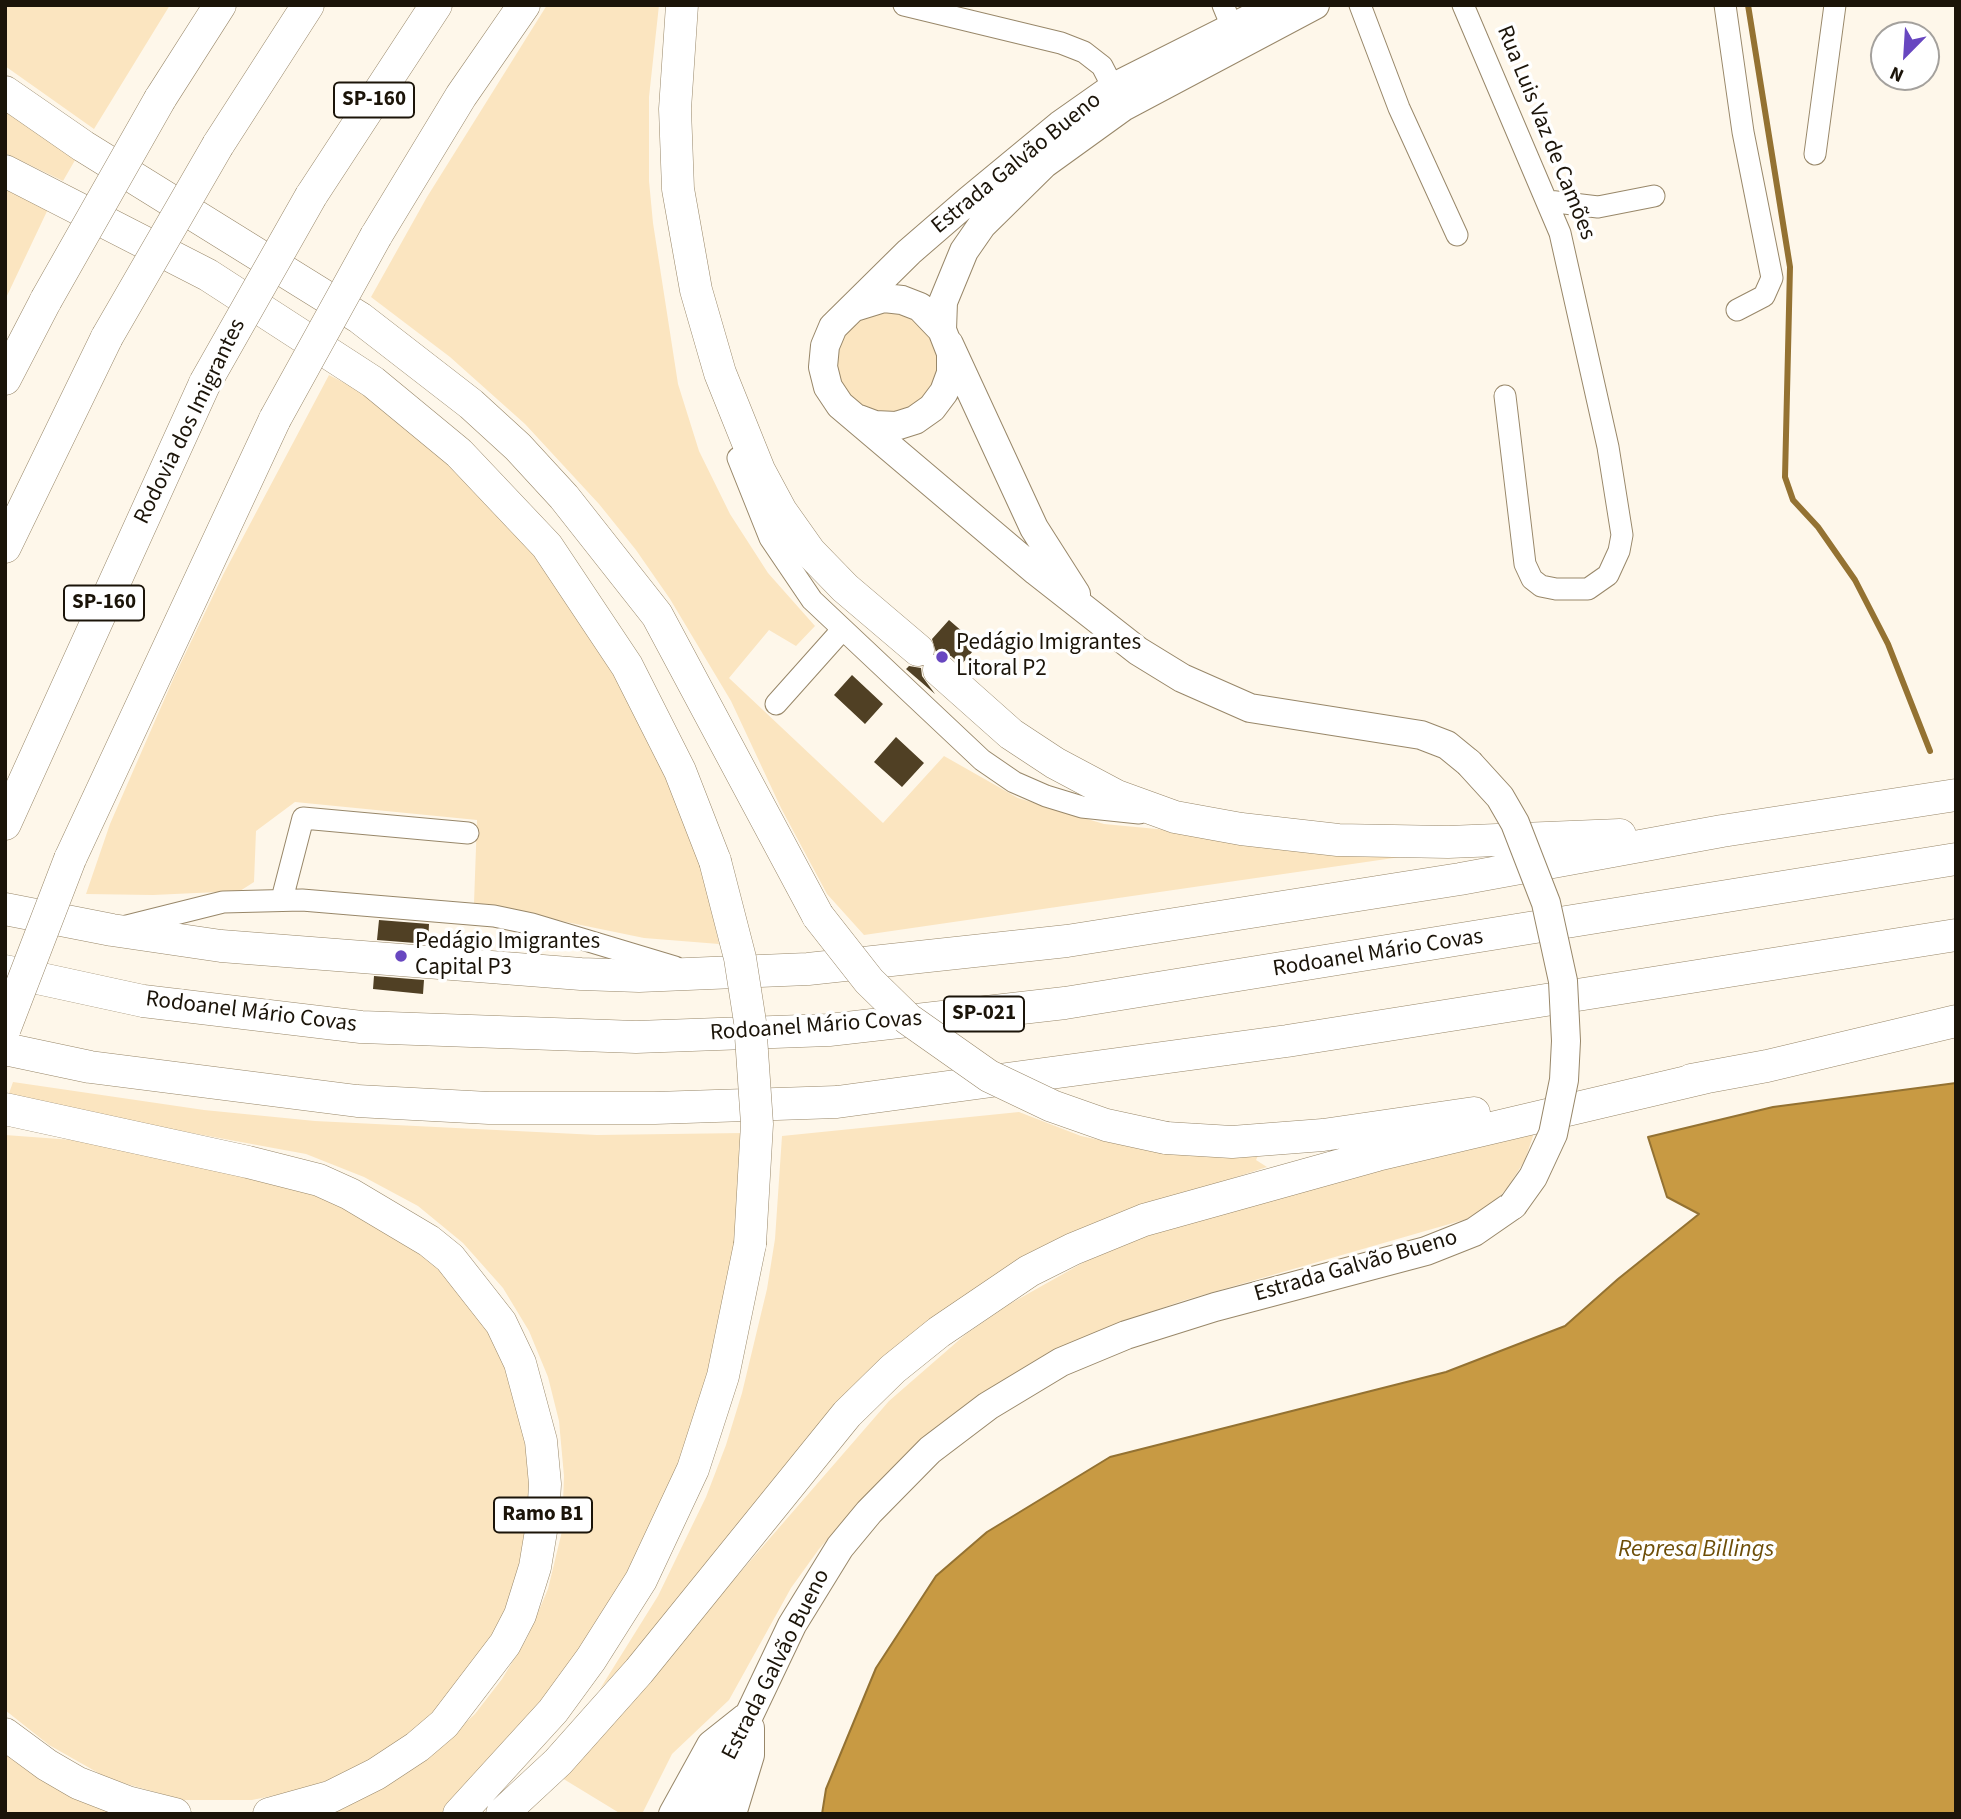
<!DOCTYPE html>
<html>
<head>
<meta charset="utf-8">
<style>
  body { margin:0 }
  #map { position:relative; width:1961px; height:1819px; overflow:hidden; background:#fef7ea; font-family:"Source Sans 3",sans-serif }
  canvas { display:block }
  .frame { position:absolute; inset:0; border:7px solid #1b1409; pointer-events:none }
  .north { position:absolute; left:1870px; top:21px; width:70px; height:70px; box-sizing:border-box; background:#fff; border:2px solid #a4a19d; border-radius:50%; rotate:204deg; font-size:19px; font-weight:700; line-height:28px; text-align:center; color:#1b1409 }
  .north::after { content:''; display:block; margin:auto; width:24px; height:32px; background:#6847c0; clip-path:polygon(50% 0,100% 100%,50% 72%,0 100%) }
</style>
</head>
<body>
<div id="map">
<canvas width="1961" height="1819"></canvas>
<div class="frame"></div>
<div class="north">N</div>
</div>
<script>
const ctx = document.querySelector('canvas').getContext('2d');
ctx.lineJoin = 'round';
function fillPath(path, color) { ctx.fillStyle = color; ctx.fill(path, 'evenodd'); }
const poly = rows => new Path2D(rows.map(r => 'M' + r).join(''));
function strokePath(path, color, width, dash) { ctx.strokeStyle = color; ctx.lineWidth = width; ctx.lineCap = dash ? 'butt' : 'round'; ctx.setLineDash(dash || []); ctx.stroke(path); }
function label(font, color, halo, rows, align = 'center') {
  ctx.font = font + ' "Source Sans 3",sans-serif'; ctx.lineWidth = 7; ctx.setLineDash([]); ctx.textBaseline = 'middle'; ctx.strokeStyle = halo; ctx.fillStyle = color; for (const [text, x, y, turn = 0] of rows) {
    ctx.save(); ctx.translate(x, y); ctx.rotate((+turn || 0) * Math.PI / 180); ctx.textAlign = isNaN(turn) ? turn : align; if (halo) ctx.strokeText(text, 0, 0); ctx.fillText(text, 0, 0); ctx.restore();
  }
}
fillPath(poly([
  [5,5,170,5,94,129,5,66],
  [547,5,659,5,649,97,649,181,653,223,678,384,699,451,730,514,768,573,815,626,796,646,769,630,729,678,883,823,944,756,1018,798,1104,824,1421,854,864,935,827,894,781,808,731,701,670,599,636,550,599,504,525,424,450,357,371,297,427,197],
  [5,112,78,155,63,181,5,153],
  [5,186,49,207,5,300],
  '837 362a50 50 0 1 1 100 0a50 50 0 1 1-100 0Z',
  [329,375,364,393,449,464,536,555,615,673,667,777,702,866,719,944,644,938,474,903,477,820,295,802,256,831,254,882,240,891,153,895,86,894,110,824,175,675,224,573],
  [13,1082,204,1110,315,1121,597,1135,743,1133,740,1218,700,1419,607,1618,487,1770,442,1814,311,1814,365,1794,424,1761,475,1714,502,1679,527,1638,548,1589,562,1531,564,1476,559,1421,548,1377,529,1331,503,1288,463,1243,418,1206,364,1177,306,1154,7,1099],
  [1019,1112,1081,1136,1150,1151,1186,1154,1260,1151,1256,1160,1267,1167,1212,1185,1005,1272,600,1689,658,1596,706,1497,726,1445,742,1393,767,1289,775,1239,782,1136],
  [1535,1130,1525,1160,1508,1187,1496,1200,1467,1219,1182,1301,1103,1329,1065,1346,917,1445,882,1478,819,1549,791,1588,729,1700,672,1754,642,1814,621,1814,557,1775,698,1621,889,1401,966,1334,1008,1305,1095,1256,1185,1220],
  [5,1135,73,1140,283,1178,392,1224,479,1299,535,1427,534,1542,496,1642,423,1728,372,1762,310,1788,252,1800,183,1800,109,1779,49,1745,5,1710],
  [5,1746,135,1814,5,1814]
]), '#fbe5c0');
const water = poly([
  [1956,1083,1956,1814,822,1814,826,1789,876,1668,936,1576,987,1532,1110,1457,1446,1372,1565,1326,1618,1279,1699,1214,1667,1197,1648,1137,1773,1107,1956,1083]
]);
fillPath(water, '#c89a43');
strokePath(water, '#947232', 2);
strokePath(poly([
  [1748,5,1790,267,1785,477,1793,500,1818,527,1855,580,1888,644,1930,751]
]), '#947232', 6);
fillPath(poly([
  [949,620,978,645,961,665,951,656,936,652,932,639],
  [909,666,921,668,922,676,935,694,906,669],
  [852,675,883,704,865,724,834,695],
  [896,737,924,763,902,787,874,762],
  [379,920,429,924,428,944,377,940],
  [374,976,424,980,423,994,373,989]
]), '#504024');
const minor = poly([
  [904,5,1061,43,1084,52,1102,66,1119,99],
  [1223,5,1237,39],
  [1360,5,1399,108,1457,235],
  [1463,5,1560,233,1608,447,1622,535,1619,551,1608,575,1588,589,1556,589,1541,586,1532,579,1525,564,1505,396],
  [1725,5,1743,132,1772,278,1764,296,1737,310],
  [1815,154,1835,5],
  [1548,201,1598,207,1654,196],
  [738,458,770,538,812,600,982,760,1014,782,1046,796,1082,807,1139,813],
  [776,704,842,630],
  [282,899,303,818,468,833],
  [123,927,223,902,302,900,494,916,532,924,675,967]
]);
const major = poly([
  [1277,5,1114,87,1060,125,968,201,909,252,833,327,825,346,823,367,828,387,840,405,1036,571,1138,651,1182,678,1250,708,1421,735,1447,745,1469,763],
  [855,307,884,298,902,300,920,307,942,330,951,353,951,373,944,392,932,408,915,420,896,426,875,425,859,419],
  [942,330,943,302,964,251,982,225,1044,164,1123,107,1315,5],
  [949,344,1034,528,1076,594],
  [673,1814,711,1745,745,1718],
  [702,1814,792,1625,840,1547,869,1512,930,1450,988,1406,1061,1362,1126,1335,1215,1307,1426,1251,1474,1232,1513,1205],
  [732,1814,750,1755,750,1728]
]);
const highway = poly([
  [682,5,675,109,678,189,696,290,720,373,759,470,781,511,810,552,845,588,918,650],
  [5,92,83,146,360,318,471,404,518,447,564,497,657,615,818,916],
  [160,99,220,5],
  [218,145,308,5],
  [5,171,208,275,373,382,459,453,547,546,627,666,680,771,715,861],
  [311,196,436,5],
  [376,236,461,96,524,5],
  [5,379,46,300],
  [5,547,107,337],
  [939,670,1011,734,1055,763,1117,796,1175,817,1241,829,1338,840,1448,842,1620,835],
  [5,824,205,383],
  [70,859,275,419],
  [5,909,112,930,221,946,581,974,639,976,808,969,1067,941,1460,879,1722,831,1956,795],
  [5,971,143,1001,361,1027,636,1037,829,1030,1065,1003,1956,859],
  [5,1049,90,1067,357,1101,489,1108,655,1108,837,1102,1287,1041,1956,935],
  [1691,1080,1767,1066,1956,1021],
  [5,1109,248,1162,319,1180,350,1194,429,1241,450,1258,501,1323,520,1363,541,1441,545,1484,543,1519,535,1567,520,1615,505,1644,444,1724,417,1747,376,1774,330,1797,269,1814],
  [1166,1138,1232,1142,1323,1135,1474,1113],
  [5,1734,47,1765,78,1783,127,1802,175,1814],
  [459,1814,553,1711,591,1659,641,1580,693,1469,723,1376,750,1244],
  [502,1814,558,1762,639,1671,847,1414,893,1369,939,1332,1029,1271,1073,1249,1144,1220,1377,1155,1712,1076]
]);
strokePath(minor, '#988769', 23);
strokePath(major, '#988769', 30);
strokePath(highway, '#988769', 33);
strokePath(minor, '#fff', 21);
strokePath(major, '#fff', 28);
strokePath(highway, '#fff', 32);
const majorBridge = poly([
  [1469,763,1500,797,1515,823,1546,903,1563,981,1566,1041,1564,1080,1553,1134,1533,1177,1513,1205]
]);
const highwayBridge = poly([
  [46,300,160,99],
  [107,337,218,145],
  [205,383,311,196],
  [275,419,376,236],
  [715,861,740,958,750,1022,757,1124,750,1244],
  [818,916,869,981,908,1019,989,1076,1052,1106,1106,1125,1166,1138],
  [5,1028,70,859]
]);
strokePath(majorBridge, '#988769', 30, []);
strokePath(highwayBridge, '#988769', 33, []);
strokePath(majorBridge, '#fff', 28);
strokePath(highwayBridge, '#fff', 32);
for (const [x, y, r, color] of [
  [942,657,7,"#6847c0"],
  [401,956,7,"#6847c0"]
]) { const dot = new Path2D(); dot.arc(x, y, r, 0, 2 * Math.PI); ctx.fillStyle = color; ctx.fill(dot); strokePath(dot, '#fff', 2.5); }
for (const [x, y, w] of [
  [374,100,80],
  [104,603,80],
  [984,1014,80],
  [543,1515,98]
]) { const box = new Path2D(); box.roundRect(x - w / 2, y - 17.5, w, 35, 5); ctx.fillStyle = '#fff'; ctx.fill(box); strokePath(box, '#1b1409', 2); }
label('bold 21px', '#1b1409', null, [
  ["SP-160",374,100],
  ["SP-160",104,603],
  ["SP-021",984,1014],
  ["Ramo B1",543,1515]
]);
label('23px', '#1b1409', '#fff', [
  ["Rua Luis Vaz de Camões",1545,133,68],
  ["Estrada Galvão Bueno",1017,164,-39],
  ["Rodovia dos Imigrantes",191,422,-64],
  ["Rodoanel Mário Covas",1378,954,-9],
  ["Rodoanel Mário Covas",251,1013,7],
  ["Rodoanel Mário Covas",816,1027,-4],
  ["Estrada Galvão Bueno",1356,1267,-16],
  ["Estrada Galvão Bueno",777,1665,-63]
]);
label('23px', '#1b1409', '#fff', [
  ["Pedágio Imigrantes",956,644],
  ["Litoral P2",956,670],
  ["Pedágio Imigrantes",415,943],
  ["Capital P3",415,969]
], 'left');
label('italic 24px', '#6d4e08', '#fff', [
  ["Represa Billings",1696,1551]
]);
</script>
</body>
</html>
